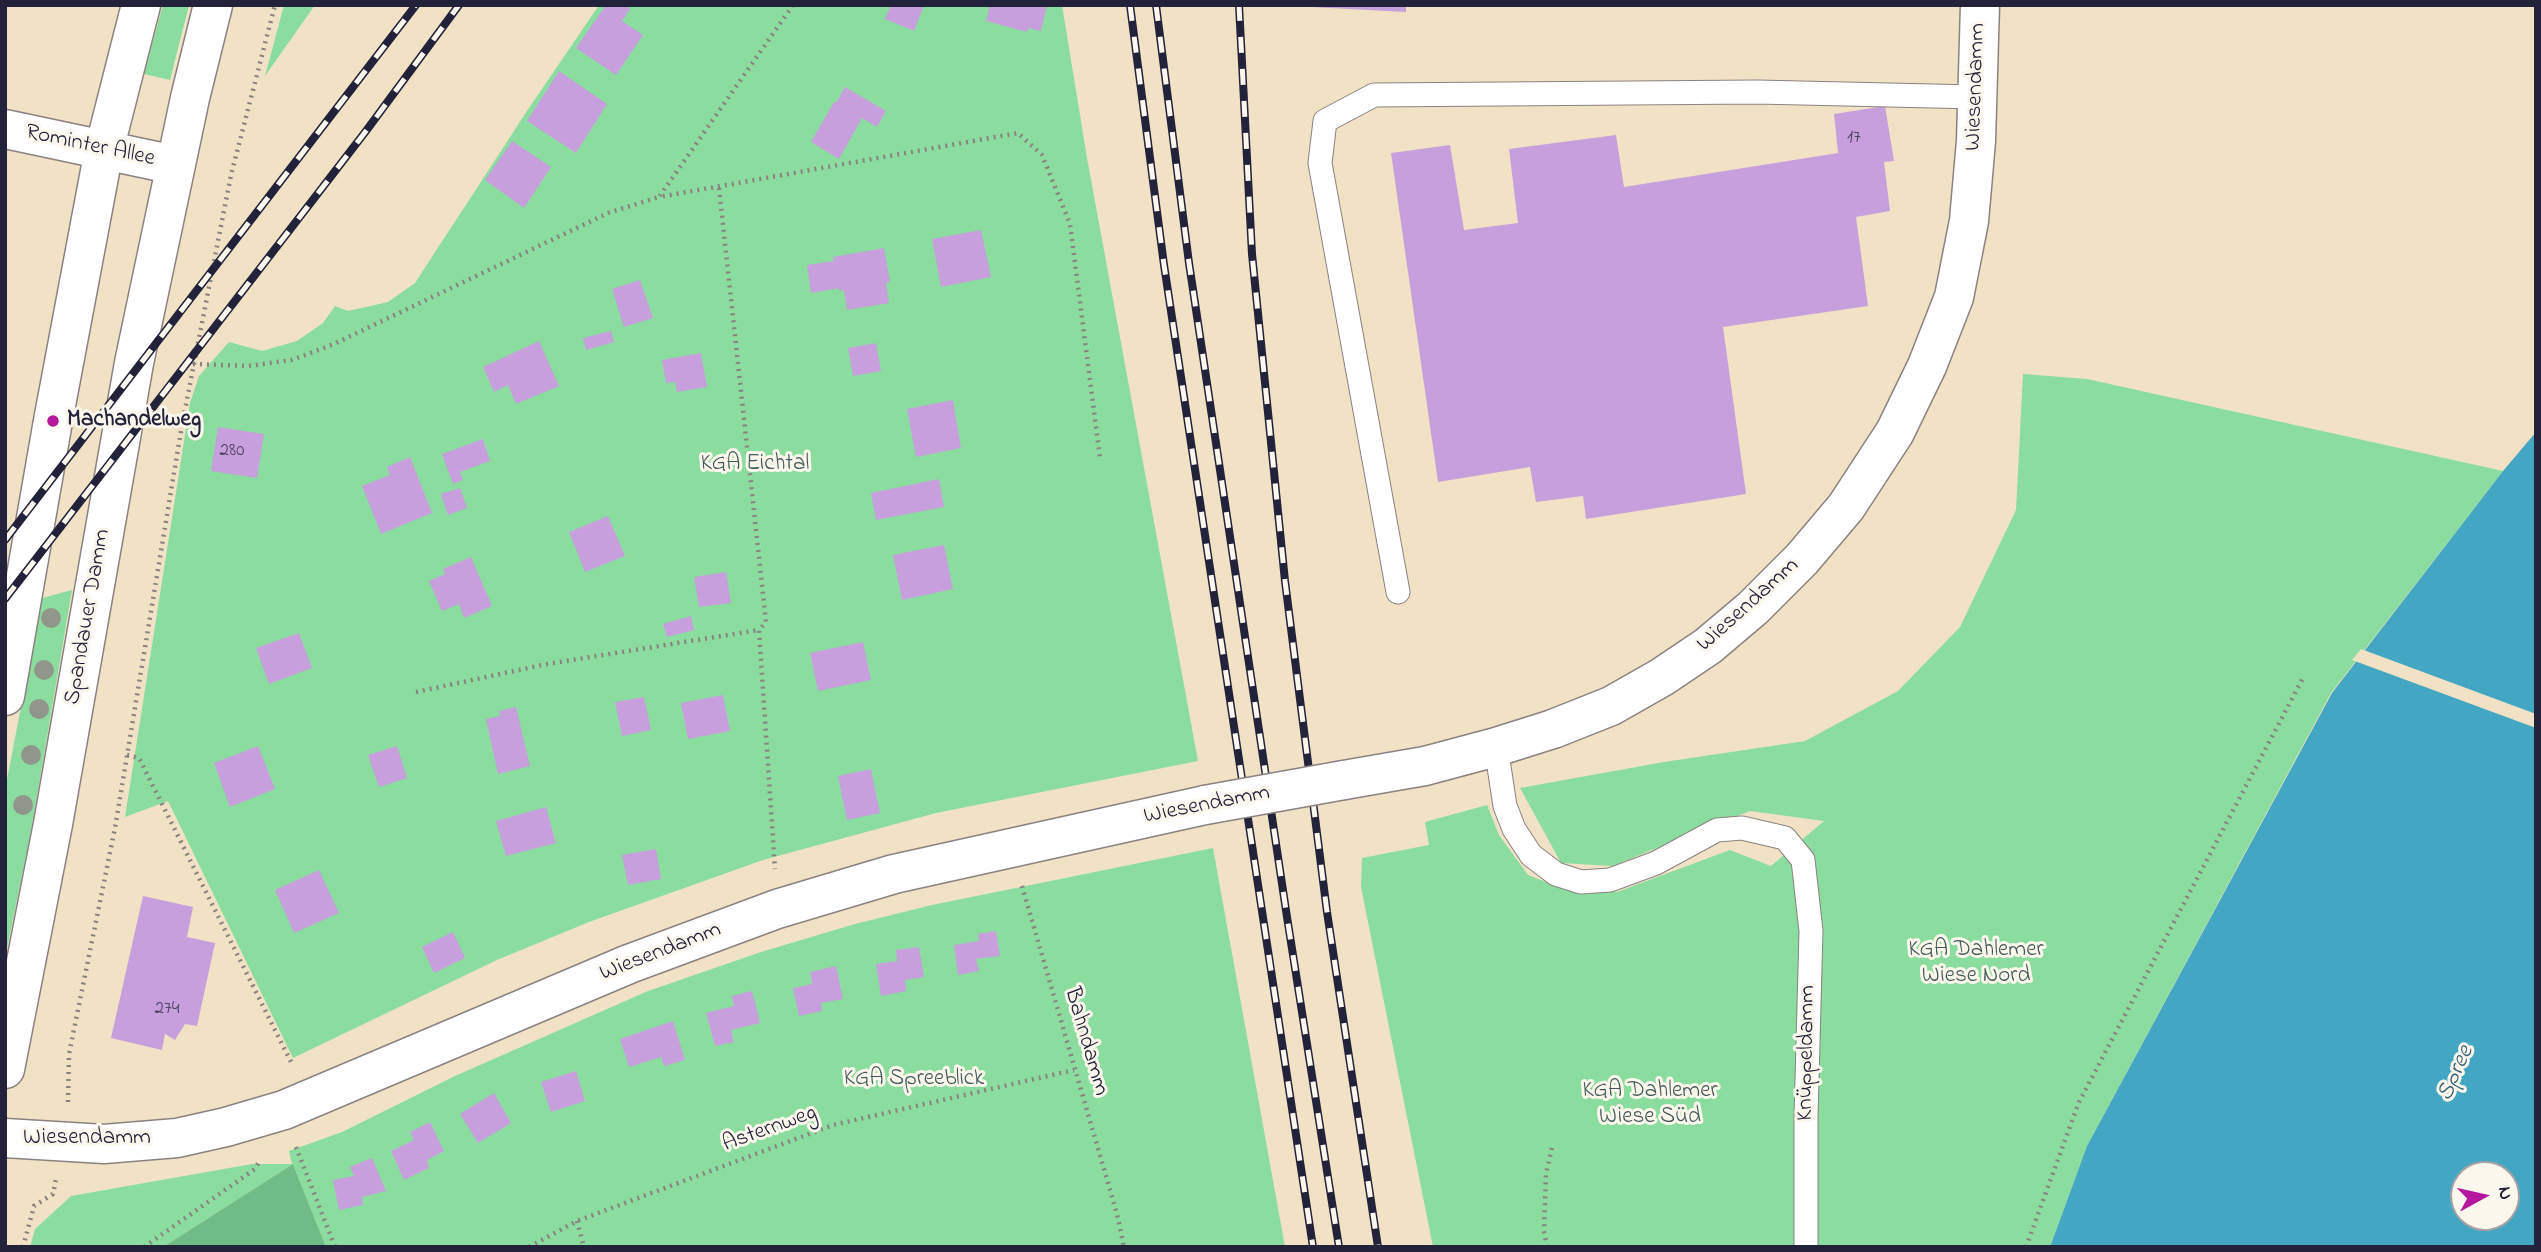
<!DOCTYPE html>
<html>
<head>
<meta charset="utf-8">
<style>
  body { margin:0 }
  #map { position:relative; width:2541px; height:1252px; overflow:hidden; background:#f1e2c5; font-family:"Indie Flower",sans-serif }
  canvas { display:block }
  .frame { position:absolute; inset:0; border:7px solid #22223b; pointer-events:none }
  .north { position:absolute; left:2450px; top:1161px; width:70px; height:70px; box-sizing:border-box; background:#fbf7ec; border:2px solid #a4a2a5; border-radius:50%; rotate:82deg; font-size:19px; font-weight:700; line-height:28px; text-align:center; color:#22223b }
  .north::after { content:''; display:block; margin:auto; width:24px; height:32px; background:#b5179e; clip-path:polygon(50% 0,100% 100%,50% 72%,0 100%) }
</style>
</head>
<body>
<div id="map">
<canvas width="2541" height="1252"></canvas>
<div class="frame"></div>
<div class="north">N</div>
</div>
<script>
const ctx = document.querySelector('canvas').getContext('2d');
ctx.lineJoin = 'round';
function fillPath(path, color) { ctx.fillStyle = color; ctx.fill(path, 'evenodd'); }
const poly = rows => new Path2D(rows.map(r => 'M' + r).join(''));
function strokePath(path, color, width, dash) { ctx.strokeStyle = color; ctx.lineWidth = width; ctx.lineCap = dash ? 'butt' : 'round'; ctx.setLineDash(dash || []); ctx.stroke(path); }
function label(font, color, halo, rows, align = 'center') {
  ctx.font = font + ' "Indie Flower",sans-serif'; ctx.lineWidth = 6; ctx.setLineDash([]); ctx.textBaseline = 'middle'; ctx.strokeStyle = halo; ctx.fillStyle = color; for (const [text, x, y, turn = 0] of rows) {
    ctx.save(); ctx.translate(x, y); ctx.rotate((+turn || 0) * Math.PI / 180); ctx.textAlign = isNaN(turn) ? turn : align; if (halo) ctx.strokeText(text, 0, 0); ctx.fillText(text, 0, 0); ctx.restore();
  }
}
fillPath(poly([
  [163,5,189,5,170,80,144,74],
  [284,5,315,5,265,76],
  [599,5,1062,5,1087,158,1198,761,936,813,763,860,589,922,497,960,293,1058,168,801,125,817,190,403,199,376,229,342,262,351,297,341,323,323,335,306,348,311,388,302,415,283,527,111],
  [2023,374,2087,379,2503,471,2331,693,2087,1146,2050,1247,1433,1247,1361,887,1362,858,1429,845,1425,822,1487,805,1499,835,1528,875,1561,888,1617,892,1730,850,1771,866,1824,821,1750,811,1612,866,1561,863,1520,788,1664,762,1805,741,1898,691,1960,627,2016,510],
  [72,590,31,831,5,958,5,790,42,598],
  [1213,848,1285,1247,326,1247,293,1164,163,1247,30,1247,35,1229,71,1196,252,1164,292,1164,289,1151,342,1132,455,1076,648,991,761,952,855,924,932,905]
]), '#8add9f');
fillPath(poly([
  [293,1164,326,1247,163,1247]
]), '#6fbc86');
fillPath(poly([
  [2536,432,2536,1247,2050,1247,2087,1146,2332,693,2503,471],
  [2464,1175,2506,1175,2506,1217,2464,1217]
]), '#43a7c3');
fillPath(poly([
  [2361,649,2536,714,2536,728,2352,660]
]), '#f1e2c5');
fillPath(poly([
  [606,5,625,5,630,9,622,21,643,35,616,75,576,48],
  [891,5,924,5,914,31,885,19],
  [990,5,1047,5,1041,31,1028,28,1027,32,986,21],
  [1311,5,1406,5,1406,12,1311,7],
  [559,71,607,104,576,153,527,121],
  [845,87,886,111,877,127,862,118,839,159,811,142,834,102,836,103],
  [1885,106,1894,161,1884,162,1890,211,1856,217,1868,306,1723,327,1746,494,1586,519,1583,496,1536,502,1530,467,1438,482,1391,153,1450,145,1464,230,1518,223,1509,149,1616,135,1624,187,1838,153,1834,114],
  [512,141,551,167,524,208,485,180],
  [981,230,991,277,941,287,932,239],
  [884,248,890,282,886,283,889,303,847,310,844,290,839,291,839,288,811,293,807,265,834,261,833,257],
  [640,280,653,318,624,327,612,289],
  [611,331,614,342,586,350,583,338],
  [539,341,559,386,516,404,508,385,494,392,483,367],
  [876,343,881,371,853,376,848,348],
  [701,353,707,387,677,392,675,382,666,383,662,360],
  [953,400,961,448,916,457,907,409],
  [218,427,264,434,257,478,211,471],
  [483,439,490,461,460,472,463,480,453,484,442,454],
  [410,457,432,513,381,534,362,486,390,475,387,467],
  [939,479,944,507,876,520,871,493],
  [460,488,467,508,448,515,441,494],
  [608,516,625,556,585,572,569,532],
  [944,545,953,589,902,600,893,555],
  [471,557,492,606,464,618,459,604,442,611,429,581,445,574,443,569],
  [726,572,731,603,699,607,694,577],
  [691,616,694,630,667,637,663,624],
  [299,633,312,668,269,684,256,648],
  [863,642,871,680,818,691,810,653],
  [723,695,730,731,688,739,681,703],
  [644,697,651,730,622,736,615,702],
  [516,707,530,766,498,774,486,719,500,716,499,711],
  [258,746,275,789,230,807,214,763],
  [397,746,407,778,379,787,368,755],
  [871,769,880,813,847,820,838,776],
  [546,807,556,843,506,856,496,821],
  [656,849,661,879,628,885,622,855],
  [319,870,339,913,294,933,275,890],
  [143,896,193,907,187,937,215,943,197,1026,185,1024,175,1040,165,1034,162,1050,111,1038],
  [996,931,1000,956,976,959,979,971,958,975,954,945,979,941,978,934],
  [453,932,465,958,434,973,422,947],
  [919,947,924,977,905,980,906,991,881,996,876,964,897,961,896,950],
  [836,966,843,999,821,1003,822,1011,799,1016,793,988,812,984,810,972],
  [752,991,760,1023,731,1030,734,1042,715,1046,706,1013,734,1006,732,996],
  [673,1021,685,1060,664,1066,661,1057,629,1067,620,1039],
  [576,1071,585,1101,551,1112,541,1082],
  [494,1093,511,1123,478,1143,460,1114],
  [430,1122,444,1151,427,1160,429,1168,404,1180,391,1151,414,1140,410,1132],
  [372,1158,386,1191,362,1197,363,1205,339,1210,333,1180,354,1176,350,1167]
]), '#c79fdc');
const lane = poly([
  [1398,592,1320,163,1325,121,1374,95,1757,92,1977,97],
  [1496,747,1505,806,1514,829,1531,855,1556,874,1581,882,1610,880,1656,863,1717,830,1742,828,1785,838,1803,860,1811,931,1806,1117,1806,1247]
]);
const secondary = poly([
  [5,129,175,165],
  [5,696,53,421,104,150,141,5],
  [1344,780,1425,766,1496,747,1553,729,1611,706,1662,677,1708,646,1753,608,1802,559,1846,507,1895,432,1927,366,1954,297,1969,221,1976,141,1980,5],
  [5,1069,53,824,134,363,190,98,213,5],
  [5,1138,104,1144,177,1138,226,1127,284,1110,629,964,777,909,894,874,1205,805]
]);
strokePath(lane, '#8a8280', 25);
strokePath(secondary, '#8a8280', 41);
strokePath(poly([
  [793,5,659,197,1018,133,1042,155,1070,224,1100,458],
  [719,188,766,622,759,630,775,869],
  [193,364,248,366,292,360,334,344,608,213,659,197],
  [416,692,547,664,759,630],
  [127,755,139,758,292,1064],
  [1022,886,1117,1214,1124,1247],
  [68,1102,69,1054,115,828,182,425,231,175,275,5],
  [296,1147,335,1247],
  [577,1221,584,1247],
  [23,1247,34,1206,53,1194,56,1179],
  [144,1247,255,1169,260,1160],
  [529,1247,577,1221,833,1125,1074,1070],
  [1547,1247,1544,1231,1546,1174,1553,1143],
  [2026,1247,2079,1102,2304,676]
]), '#8a8280', 4.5, [2, 5]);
strokePath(lane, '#fff', 23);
strokePath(secondary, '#fff', 38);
const rail = poly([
  [1130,5,1164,265,1313,1247],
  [1156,5,1189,263,1287,917,1339,1247],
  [1239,5,1252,254,1285,581,1327,912,1378,1247],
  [5,540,416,5],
  [5,599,366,131,459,5]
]);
strokePath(rail, '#22223b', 8);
strokePath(rail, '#fbf7ec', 5, [16]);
const secondaryBridge = poly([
  [1205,805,1344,780]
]);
strokePath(secondaryBridge, '#8a8280', 41, []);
strokePath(secondaryBridge, '#fff', 38);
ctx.fillStyle = '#90978a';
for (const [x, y] of [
  [51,618],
  [44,670],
  [39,709],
  [31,755],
  [23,805]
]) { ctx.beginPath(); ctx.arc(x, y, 10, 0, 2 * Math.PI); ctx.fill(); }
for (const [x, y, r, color] of [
  [53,421,7,"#b5179e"]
]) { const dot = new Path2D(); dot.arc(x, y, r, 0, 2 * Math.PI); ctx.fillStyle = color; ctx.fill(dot); strokePath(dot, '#fbf7ec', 2.5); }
label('19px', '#4b4163', null, [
  ["17",1854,139],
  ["280",232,452],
  ["274",167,1010]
]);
label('23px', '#22223b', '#fbf7ec', [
  ["Wiesendamm",1977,87,-88],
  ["Rominter Allee",90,147,12],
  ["Wiesendamm",1749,606,-42],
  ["Spandauer Damm",89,617,-80],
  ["Wiesendamm",1207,806,-11],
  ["Wiesendamm",661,953,-21],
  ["Bahndamm",1085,1042,74],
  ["Knüppeldamm",1808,1053,-89],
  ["Asternweg",770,1130,-20],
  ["Wiesendamm",87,1139]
]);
label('bold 23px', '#22223b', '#fbf7ec', [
  ["Machandelweg",67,421]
], 'left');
label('23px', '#415a59', '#fbf7ec', [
  ["KGA Eichtal",755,465],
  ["KGA Dahlemer",1976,951],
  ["Wiese Nord",1976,977],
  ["KGA Spreeblick",914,1080],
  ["KGA Dahlemer",1650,1092],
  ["Wiese Süd",1650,1118]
]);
label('italic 24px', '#315e78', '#fbf7ec', [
  ["Spree",2457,1074,-66]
]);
</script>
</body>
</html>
